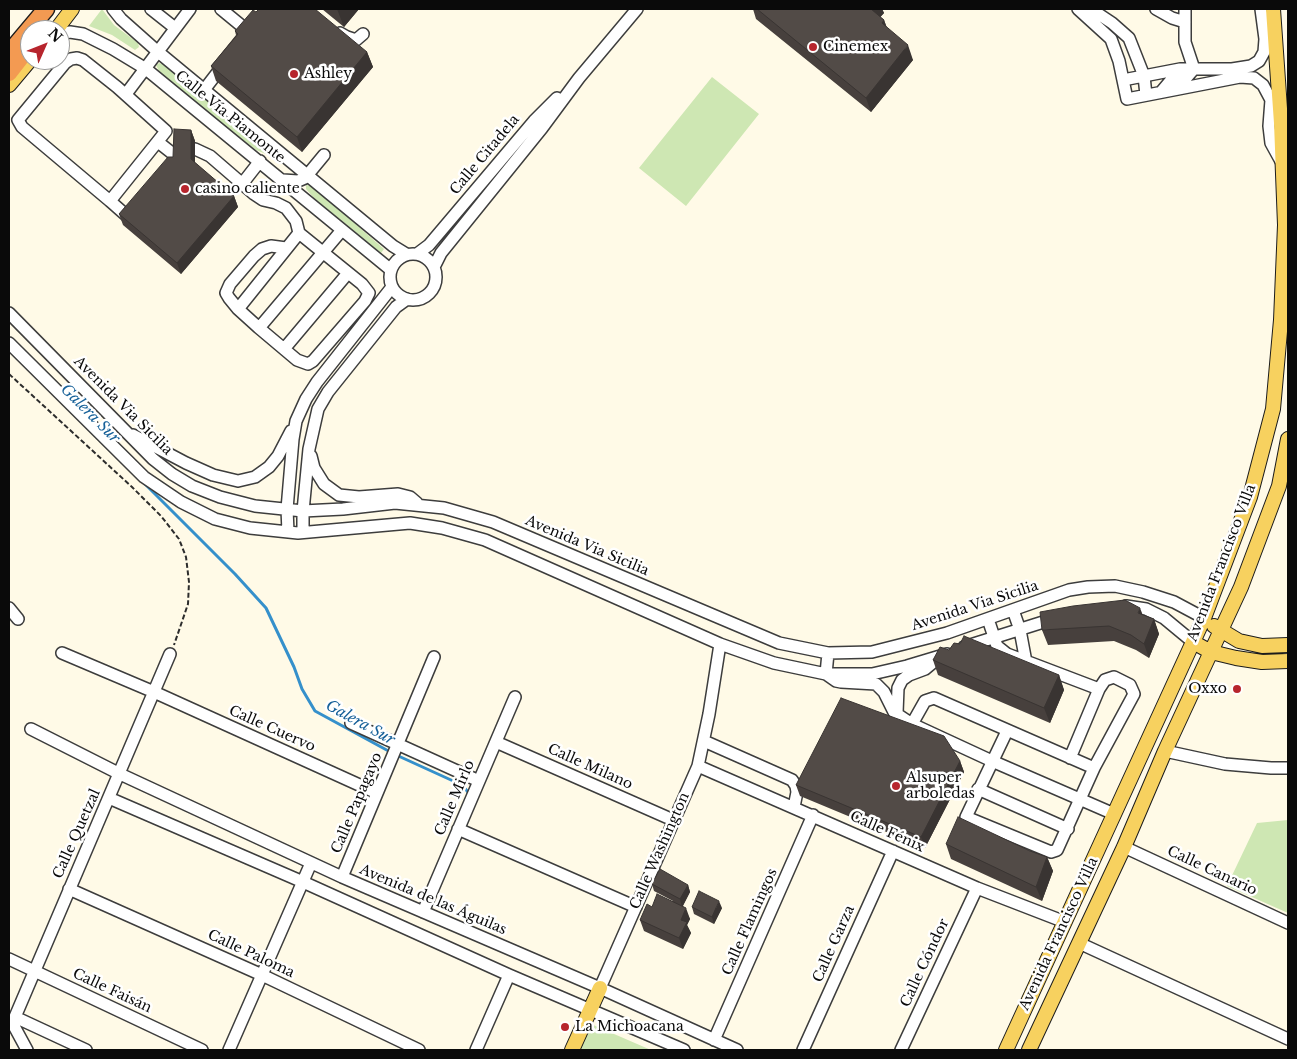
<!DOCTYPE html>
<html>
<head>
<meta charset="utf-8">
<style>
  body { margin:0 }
  #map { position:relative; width:1297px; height:1059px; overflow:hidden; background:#fffae7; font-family:"Libre Baskerville",serif }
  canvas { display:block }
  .frame { position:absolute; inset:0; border:10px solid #0a0a0a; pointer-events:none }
  .north { position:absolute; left:20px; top:20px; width:50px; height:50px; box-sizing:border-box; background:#fff; border:1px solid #9d9d9d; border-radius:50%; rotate:46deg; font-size:14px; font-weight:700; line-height:20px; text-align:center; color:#0a0a0a }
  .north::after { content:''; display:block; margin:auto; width:18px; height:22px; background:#b7252d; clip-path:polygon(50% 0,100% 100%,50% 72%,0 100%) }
</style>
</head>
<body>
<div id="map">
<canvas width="1297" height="1059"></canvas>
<div class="frame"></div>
<div class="north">N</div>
</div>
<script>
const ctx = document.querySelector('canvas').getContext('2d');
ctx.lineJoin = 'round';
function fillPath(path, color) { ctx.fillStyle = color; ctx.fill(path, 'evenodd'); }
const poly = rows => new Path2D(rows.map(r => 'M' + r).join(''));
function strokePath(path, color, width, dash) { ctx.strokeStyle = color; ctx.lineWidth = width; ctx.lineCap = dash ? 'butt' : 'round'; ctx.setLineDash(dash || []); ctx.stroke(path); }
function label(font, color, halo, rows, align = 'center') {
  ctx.font = font + ' "Libre Baskerville",serif'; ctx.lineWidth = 5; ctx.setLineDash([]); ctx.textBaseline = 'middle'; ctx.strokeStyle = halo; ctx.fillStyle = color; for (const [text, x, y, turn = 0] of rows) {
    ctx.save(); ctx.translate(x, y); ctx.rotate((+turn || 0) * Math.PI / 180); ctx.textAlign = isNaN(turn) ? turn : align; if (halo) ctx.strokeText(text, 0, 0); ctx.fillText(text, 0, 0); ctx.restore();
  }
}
fillPath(poly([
  [102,9,114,25,138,43,139,47,135,50,112,35,89,26],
  [159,63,166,65,276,158,256,150,183,94,159,71,156,65],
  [712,77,759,114,686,206,639,168],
  [306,185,312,186,384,249,381,253,315,199,306,189],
  [1288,820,1288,913,1227,886,1257,823],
  [591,1024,651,1050,579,1050]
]), '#cee7b3');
strokePath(poly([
  [144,483,235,574,266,608,294,667,302,689,315,711,394,754,462,785,468,792,468,795]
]), '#3590cb', 3);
const minor = poly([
  [113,9,121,19,157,51,393,246,406,254],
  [151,9,175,28],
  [221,9,249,32],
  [1078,9,1111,39,1119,61,1127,99,1240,77,1254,78,1263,85,1271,100,1269,126,1271,143,1282,163],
  [1083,9,1097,13,1112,23,1129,38,1144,76,1146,95],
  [1156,9,1172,18,1185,22],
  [340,33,347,37,356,40,363,34],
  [60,34,70,32,83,34,113,49,146,69,391,270],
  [77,58,83,60,117,87,166,131,110,201,22,127,18,120,65,63,71,59,77,58],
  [1123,80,1180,69,1232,69,1251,66,1259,61,1264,52,1265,39,1261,9],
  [204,90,224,64],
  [1161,92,1172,79,1187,77,1194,69,1185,42,1185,9],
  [126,94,190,9],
  [158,142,177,157,172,164],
  [195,149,210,156,254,194,263,200,276,203,286,208,296,221,299,233,362,284,369,293,365,301,313,361,308,364,297,360,259,328,238,309,229,298,226,293,230,284,254,256,262,249,271,246,286,248],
  [283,180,298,181,305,178,324,155],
  [242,184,260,161],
  [110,201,127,216,132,213],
  '390 277a23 23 0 1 1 46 0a23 23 0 1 1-46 0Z',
  [417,254,429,245,534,121,557,98],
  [434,267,441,253,542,128,579,78,637,9],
  [238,309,299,233],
  [9,313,153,459,172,474,192,486,220,497,255,506,303,511,343,509,395,503,444,508,493,522,779,643,828,653,872,652,947,633,1069,590,1088,587,1115,586,1143,592,1174,602,1204,618],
  [259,328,342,230],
  [9,343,144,477,181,502,215,519,250,528,298,533,410,523,442,528,485,540,720,644,774,663,826,674,872,674,907,666,947,654],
  [284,349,348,273],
  [133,435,186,463,213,475,238,481,255,477,269,467,278,456,291,431],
  [311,456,314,468,324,484,339,495,359,497,398,494,410,497,417,503],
  [288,532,287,509,293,439,296,421,306,399,317,382,392,287],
  [303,532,303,511,309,449,318,409,328,392,396,307,407,299],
  [1126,606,1146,609,1164,618,1193,642],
  [9,608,18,619],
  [1013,610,1020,630,1026,662],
  [988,619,997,646,1007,654,1099,689],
  [964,647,1056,618],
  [62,653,154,692,377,793],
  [828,653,826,674,836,681,841,682,876,684,884,692,894,712,912,724,992,761,1114,814],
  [897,713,898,688,902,680,909,675,925,669,937,659],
  [351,723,479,781],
  [912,724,925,701,934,698,1094,768],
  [31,729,120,774,342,877,600,988,737,1050],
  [1007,731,966,817,1051,852,1057,850,1094,768,1134,694,1130,685,1114,677,1105,680,1099,689,1070,758],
  [704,741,792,780,796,786,797,792,794,807],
  [496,742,673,820],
  [1165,751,1225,764,1271,768,1288,768],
  [698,766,977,888,1065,922],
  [978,789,1068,829],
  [109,798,303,882,509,975,684,1050],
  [458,829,636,907],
  [1124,847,1288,923],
  [342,877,434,657],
  [69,889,262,975,419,1050],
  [423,912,515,697],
  [1079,943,1288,1039],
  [9,959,202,1050],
  [600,988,698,766,709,714,720,644],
  [15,1017,86,1050],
  [714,1040,813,815],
  [27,1050,14,1026,15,1017,170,654],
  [229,1050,311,863],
  [476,1050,509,975],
  [803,1050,893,851],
  [901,1050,977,888]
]);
const major = poly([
  [56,30,72,9],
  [9,85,30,60],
  [1214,626,1239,641,1262,646,1288,645],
  [1193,642,1211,652,1236,658,1262,662,1288,661],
  [572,1050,600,988],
  [1006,1050,1204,618,1250,497,1273,409,1281,320,1285,225,1281,123,1273,9],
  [1029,1050,1124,847,1165,751,1241,587,1279,486,1288,439]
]);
const highway = poly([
  [9,53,46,9],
  [9,73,30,46]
]);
strokePath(minor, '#3d3d3d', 14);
strokePath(major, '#1b1b1b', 16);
strokePath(highway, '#1b1b1b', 19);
strokePath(poly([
  [9,374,132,487,161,516,179,539,186,557,189,582,188,604,174,645]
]), '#2c2c2c', 2, [5, 2.5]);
strokePath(minor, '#fff', 11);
strokePath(major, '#f7d15f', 14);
strokePath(highway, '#f39a52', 16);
fillPath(poly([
  [322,9,359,9,344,27],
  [753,9,882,9,884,13,880,17,884,20,887,28,913,60,871,112,756,19],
  [256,12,367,52,373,67,302,152,216,81,211,66,236,35,235,31],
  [191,130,195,141,195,163,234,196,238,207,181,274,123,225,119,214,173,157],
  [1143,615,1154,619,1159,634,1149,658,1136,650,1114,641,1048,645,1042,630],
  [949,650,1059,675,1064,690,1050,723,938,675,933,660],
  [960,761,964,772,925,848,800,796,796,785],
  [946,844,1030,851,1047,857,1053,871,1042,901,951,859],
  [652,884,688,885,690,892,683,906,690,919,687,925,691,933,683,949,644,931,640,920,652,907,673,901,654,891],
  [692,907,722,908,714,924,694,914]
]), '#47403d');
fillPath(poly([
  [337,9,359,9,344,27],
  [871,9,882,9,884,13,876,22],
  [884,20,889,34,882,23],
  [908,45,913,60,871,112,866,98],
  [367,52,373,67,302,152,297,137],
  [191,130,195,141,195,170,191,159],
  [234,196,238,207,181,274,177,263],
  [1140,608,1146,623,1138,613],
  [1154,619,1159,634,1149,658,1144,644],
  [1059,675,1064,690,1050,723,1044,708],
  [960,761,964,772,925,848,921,837],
  [1047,857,1053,871,1042,901,1036,887],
  [688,885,690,892,682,907,680,899],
  [719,901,722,908,714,924,712,917],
  [686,908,690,919,687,925,691,933,683,949,679,938,681,920]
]), '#393432');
const building = poly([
  [259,9,315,9,367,52,297,137,211,66,238,34,235,31,253,10,256,12,259,9],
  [757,9,871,9,884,20,882,23,908,45,866,98,757,9],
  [174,129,191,130,191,159,234,196,177,263,119,214,168,157,173,157,174,129],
  [1125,600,1140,608,1138,613,1154,619,1144,644,1131,635,1109,626,1042,630,1040,612,1073,606,1125,600],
  [964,636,1059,675,1044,708,933,660,940,647,949,650,954,643,960,644,964,636],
  [841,698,944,736,960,761,921,837,796,785,841,698],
  [958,817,1030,851,1047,857,1036,887,946,844,958,817],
  [660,869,688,885,680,899,652,884,660,869],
  [699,891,719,901,712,917,692,907,699,891],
  [657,894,686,908,681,920,687,922,679,938,640,920,647,904,652,907,657,894]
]);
fillPath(building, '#524b47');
strokePath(building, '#393432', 1);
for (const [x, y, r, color] of [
  [813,47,5,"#b7252d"],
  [294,74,5,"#b7252d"],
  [185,189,5,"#b7252d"],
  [1237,689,5,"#b7252d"],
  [896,786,5,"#b7252d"],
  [565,1027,5,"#b7252d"]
]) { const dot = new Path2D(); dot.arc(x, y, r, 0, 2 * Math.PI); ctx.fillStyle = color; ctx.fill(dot); strokePath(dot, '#fff', 2); }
label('14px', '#0a0a0a', '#fff', [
  ["Cinemex",823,47],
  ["Ashley",304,74],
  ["casino caliente",195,189],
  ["Oxxo",1227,689,"right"],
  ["Alsuper",906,778],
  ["arboledas",906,794],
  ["La Michoacana",575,1027]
], 'left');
label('14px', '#0a0a0a', '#fff', [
  ["Calle Vía Piamonte",230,117,39],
  ["Calle Citadela",485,155,-50],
  ["Avenida Via Sicilia",123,406,45],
  ["Avenida Via Sicilia",587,546,23],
  ["Avenida Francisco Villa",1222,563,-69],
  ["Avenida Via Sicilia",975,606,-18],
  ["Calle Cuervo",272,729,24],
  ["Calle Milano",590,767,24],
  ["Calle Mirlo",455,798,-67],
  ["Calle Papagayo",357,803,-67],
  ["Calle Fénix",887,832,24],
  ["Calle Quetzal",77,834,-66],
  ["Calle Washington",660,851,-66],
  ["Calle Canario",1212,871,25],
  ["Avenida de las Águilas",433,900,23],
  ["Calle Flamingos",750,922,-66],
  ["Avenida Francisco Villa",1059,934,-65],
  ["Calle Garza",834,944,-66],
  ["Calle Paloma",251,954,25],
  ["Calle Cóndor",925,963,-65],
  ["Calle Faisán",112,991,25]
]);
label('italic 15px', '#176199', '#fff', [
  ["Galera Sur",90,414,45],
  ["Galera Sur",360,723,29]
]);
</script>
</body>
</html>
